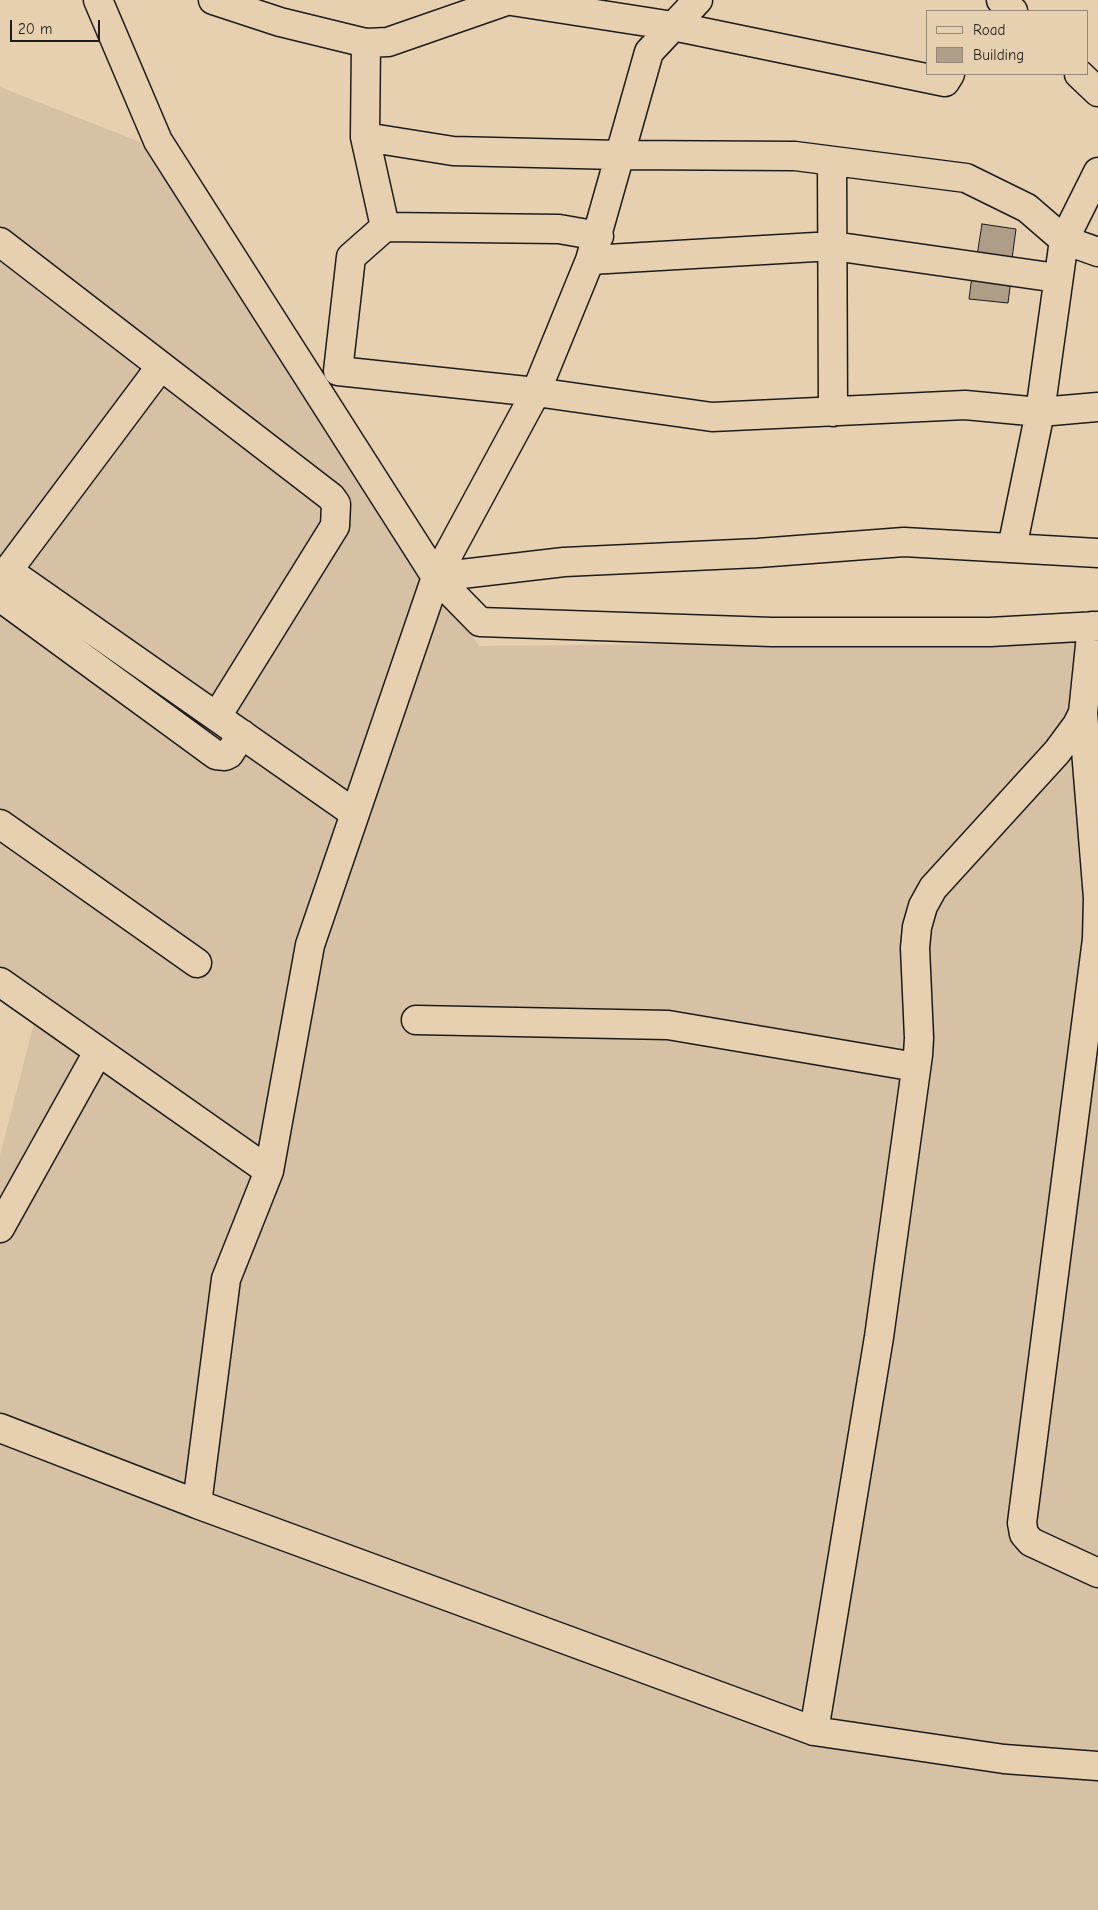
<!DOCTYPE html>
<html>
<head>
<meta charset="utf-8">
<style>
  body { margin:0 }
  #map { position:relative; width:1098px; height:1910px; overflow:hidden; background:#e7d0b0; font-family:"Comic Neue",sans-serif }
  canvas { display:block }
  .legend { position:absolute; left:926px; top:10px; width:162px; height:65px; box-sizing:border-box; background:#e7d0b0; border:1px solid #968875; margin:0; padding:6px 9px; list-style:none; font-size:15px; color:#1c1c1c }
  .legend li { display:flex; align-items:center; gap:10px; height:25px }
  .legend b { width:25px; border:1px solid #968875 }
  .scale { position:absolute; left:10px; top:20px; width:90px; height:22px; box-sizing:border-box; border:2px solid #1c1c1c; border-top:0; padding-left:6px; font-size:15px; line-height:18px; white-space:nowrap; color:#1c1c1c; -webkit-text-stroke:4px #e7d0b0; paint-order:stroke }
</style>
</head>
<body>
<div id="map">
<canvas width="1098" height="1910"></canvas>
<ul class="legend">
<li><b style="height:6px;background:#e7d0b0"></b>Road</li>
<li><b style="height:14px;background:#ae9e87"></b>Building</li>
</ul>
<div class="scale">20 m</div>
</div>
<script>
const ctx = document.querySelector('canvas').getContext('2d');
ctx.lineJoin = 'round';
function fillPath(path, color) { ctx.fillStyle = color; ctx.fill(path, 'evenodd'); }
const poly = rows => new Path2D(rows.map(r => 'M' + r).join(''));
function strokePath(path, color, width, dash) { ctx.strokeStyle = color; ctx.lineWidth = width; ctx.lineCap = dash ? 'butt' : 'round'; ctx.setLineDash(dash || []); ctx.stroke(path); }
fillPath(poly([
  [0,87,140,142,479,646,1098,640,1098,1910,0,1910,0,1155,40,1000,0,969]
]), '#d6c1a4');
const building = poly([
  [982,224,1016,229,1011,266,976,262,982,224],
  [972,276,1011,280,1008,303,969,299,972,276]
]);
fillPath(building, '#ae9e87');
strokePath(building, '#1c1c1c', 1);
const minor = poly([
  [98,0,158,141,436,577],
  [213,0,280,22,366,43,388,42,506,1],
  [505,0,673,26,945,82,950,74],
  [698,0,649,52,590,260,536,392,436,577,564,562,758,553,904,542,1098,553],
  [1001,0,1013,11],
  [366,43,365,137,385,227,351,257,338,371,536,392,712,417,965,405,1040,412,1098,407],
  [1079,74,1098,92],
  [365,137,453,151,618,155,795,156,966,178,1027,208,1064,240,1098,252],
  [832,161,833,412],
  [385,227,559,229,599,236],
  [0,242,331,497,336,504,335,526,217,716],
  [590,260,833,246,1057,278],
  [1012,548,1040,412,1064,240,1098,172],
  [7,570,354,813],
  [0,581,161,366],
  [0,597,216,755,225,756,229,754,242,734],
  [1098,626,990,632,772,632,480,622,436,577,310,945,269,1171,226,1279,197,1504,814,1731,1004,1759,1098,1766],
  [1083,713,1098,898,1097,939,1022,1523,1024,1534,1031,1542,1098,1573],
  [0,824,197,963],
  [0,982,269,1171],
  [416,1020,668,1025,916,1067],
  [0,1228,98,1052],
  [0,1428,197,1504],
  [814,1731,879,1337,918,1055,919,1038,915,948,917,927,923,906,933,888,1057,752,1077,725,1083,713,1092,626]
]);
strokePath(minor, '#1c1c1c', 31);
strokePath(minor, '#e7d0b0', 28);
</script>
</body>
</html>
